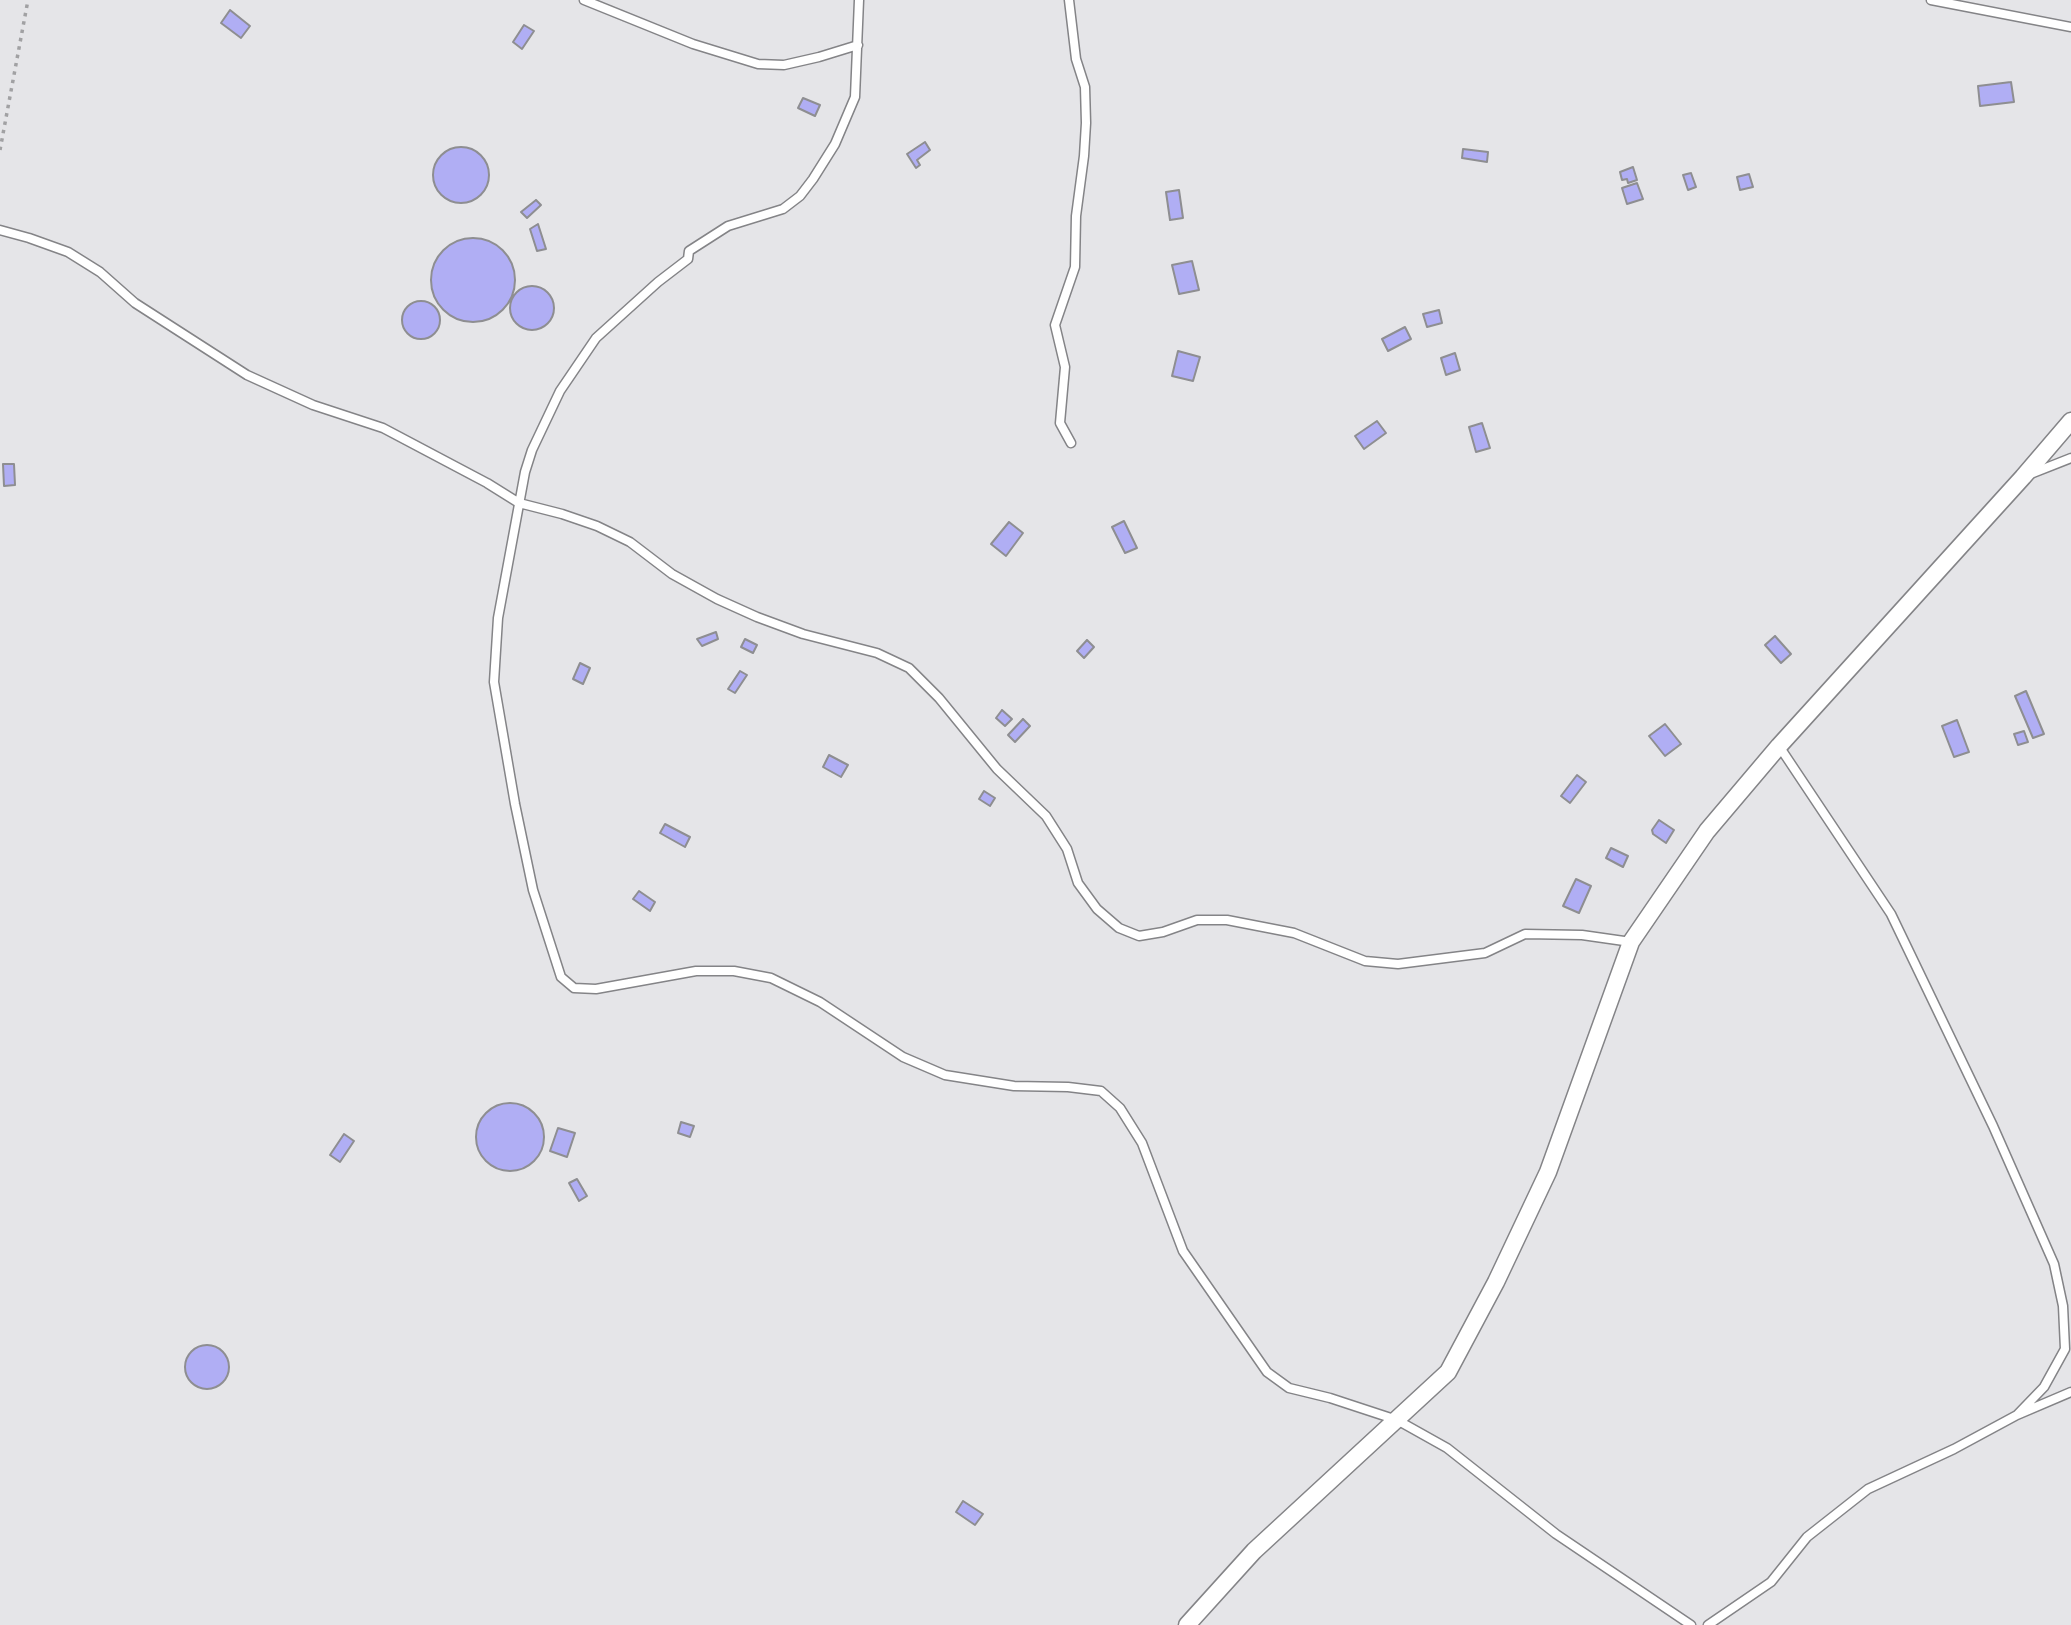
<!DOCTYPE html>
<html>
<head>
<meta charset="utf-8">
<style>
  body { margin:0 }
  canvas { display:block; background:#e5e5e8 }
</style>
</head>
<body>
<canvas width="2071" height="1625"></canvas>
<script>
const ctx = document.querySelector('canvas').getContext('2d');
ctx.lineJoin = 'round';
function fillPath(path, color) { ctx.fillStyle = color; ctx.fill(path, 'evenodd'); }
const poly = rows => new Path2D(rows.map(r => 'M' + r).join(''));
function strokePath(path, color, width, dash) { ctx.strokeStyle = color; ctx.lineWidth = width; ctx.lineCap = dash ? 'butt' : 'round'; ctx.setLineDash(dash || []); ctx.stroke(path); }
const building = poly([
  [230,10,250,26,241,38,221,23,230,10],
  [524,25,534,31,522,49,513,42,524,25],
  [2011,82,2014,102,1980,106,1978,86,2011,82],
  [803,98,820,105,815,116,798,108,803,98],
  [925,142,930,150,917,160,920,165,916,168,907,154,925,142],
  '433 175a28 28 0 1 1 56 0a28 28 0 1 1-56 0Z',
  [1463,149,1488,152,1487,162,1462,158,1463,149],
  [1633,167,1637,180,1628,183,1627,179,1622,180,1620,172,1633,167],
  [1691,173,1696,187,1688,190,1683,175,1691,173],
  [1749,174,1753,187,1740,190,1737,177,1749,174],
  [1637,183,1643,199,1627,204,1622,188,1637,183],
  [1179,190,1183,218,1170,220,1166,192,1179,190],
  [536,200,541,205,527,218,521,212,536,200],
  [538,224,546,249,537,251,530,229,538,224],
  '431 280a42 42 0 1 1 84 0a42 42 0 1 1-84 0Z',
  [1192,261,1199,290,1179,294,1172,265,1192,261],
  '510 308a22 22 0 1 1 44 0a22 22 0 1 1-44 0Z',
  '402 320a19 19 0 1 1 38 0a19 19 0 1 1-38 0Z',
  [1439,310,1442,323,1427,327,1423,314,1439,310],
  [1405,327,1411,339,1388,351,1382,339,1405,327],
  [1178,351,1200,357,1193,381,1172,376,1178,351],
  [1455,353,1460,370,1446,375,1441,358,1455,353],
  [1377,421,1386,433,1364,449,1355,436,1377,421],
  [1482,423,1490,448,1476,452,1469,427,1482,423],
  [3,464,14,464,15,485,4,486,3,464],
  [1124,521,1137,548,1125,553,1112,527,1124,521],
  [1009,522,1023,533,1006,556,991,544,1009,522],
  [716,632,718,639,702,646,697,639,716,632],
  [1775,636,1791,654,1781,663,1765,645,1775,636],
  [745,639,757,645,753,653,741,647,745,639],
  [1087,640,1094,647,1084,658,1077,651,1087,640],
  [580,663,590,668,583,684,573,679,580,663],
  [740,671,747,675,735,693,728,689,740,671],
  [2026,691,2044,734,2033,738,2015,696,2026,691],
  [1002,710,1012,719,1005,726,996,718,1002,710],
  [1023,719,1030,726,1015,742,1008,735,1023,719],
  [1957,720,1969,752,1954,757,1942,726,1957,720],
  [1665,724,1681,744,1665,756,1649,736,1665,724],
  [2024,731,2028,742,2018,745,2014,734,2024,731],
  [829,755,848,765,841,777,823,767,829,755],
  [1577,775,1586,782,1570,803,1561,796,1577,775],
  [984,791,995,798,990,806,979,799,984,791],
  [1659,820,1674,830,1666,843,1653,834,1652,830,1659,820],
  [665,824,690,837,685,847,660,833,665,824],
  [1611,848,1628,856,1623,867,1606,858,1611,848],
  [1576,879,1591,886,1579,913,1563,906,1576,879],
  [639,891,655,902,650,911,633,899,639,891],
  '476 1137a34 34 0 1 1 68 0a34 34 0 1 1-68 0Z',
  [681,1122,694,1126,690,1137,678,1133,681,1122],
  [558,1128,575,1133,567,1157,550,1151,558,1128],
  [344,1134,354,1141,340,1162,330,1155,344,1134],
  [577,1179,587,1196,579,1201,569,1183,577,1179],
  '185 1367a22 22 0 1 1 44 0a22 22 0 1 1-44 0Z',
  [963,1501,983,1514,975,1525,956,1512,963,1501]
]);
fillPath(building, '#b0aef4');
strokePath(building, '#8e8e91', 2);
const service = poly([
  [584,0,693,44,758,64,784,65,819,57,858,45],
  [859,0,855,97,835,144,813,179,800,196,783,209,728,226,689,251,688,259,658,282,596,338,560,391,532,450,525,472,498,618,494,682,515,804,533,890,561,977,574,988,596,989,696,971,734,971,771,978,820,1002,903,1057,945,1075,1014,1086,1068,1087,1101,1091,1120,1108,1142,1143,1183,1251,1267,1372,1289,1388,1330,1398,1397,1420,1447,1448,1556,1534,1691,1625],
  [1069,0,1076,59,1085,87,1086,123,1084,156,1076,216,1075,267,1055,325,1065,367,1060,423,1071,443],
  [1931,0,2071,27],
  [0,230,29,238,68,252,100,272,135,303,247,375,313,405,383,428,487,483,519,503,562,514,597,526,630,542,672,574,717,599,757,617,803,634,877,653,909,668,939,698,997,769,1046,816,1067,849,1078,883,1097,909,1119,928,1139,936,1163,932,1197,920,1227,920,1294,933,1365,961,1398,964,1485,953,1525,934,1582,935,1631,942],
  [2028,475,2071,458],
  [1779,746,1891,914,1993,1126,2054,1264,2063,1306,2065,1349,2044,1387,2017,1415],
  [1708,1625,1771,1582,1807,1537,1868,1489,1954,1449,2017,1415,2071,1392]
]);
const minor = poly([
  [1187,1625,1254,1551,1448,1372,1496,1282,1548,1172,1631,942,1707,831,1779,746,2023,477,2071,421]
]);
strokePath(service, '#848487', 11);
strokePath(minor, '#848487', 19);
strokePath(poly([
  [0,150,28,0]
]), '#a1a1a3', 3.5, [3.5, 5]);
strokePath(service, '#fff', 8);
strokePath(minor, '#fff', 16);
</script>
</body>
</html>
